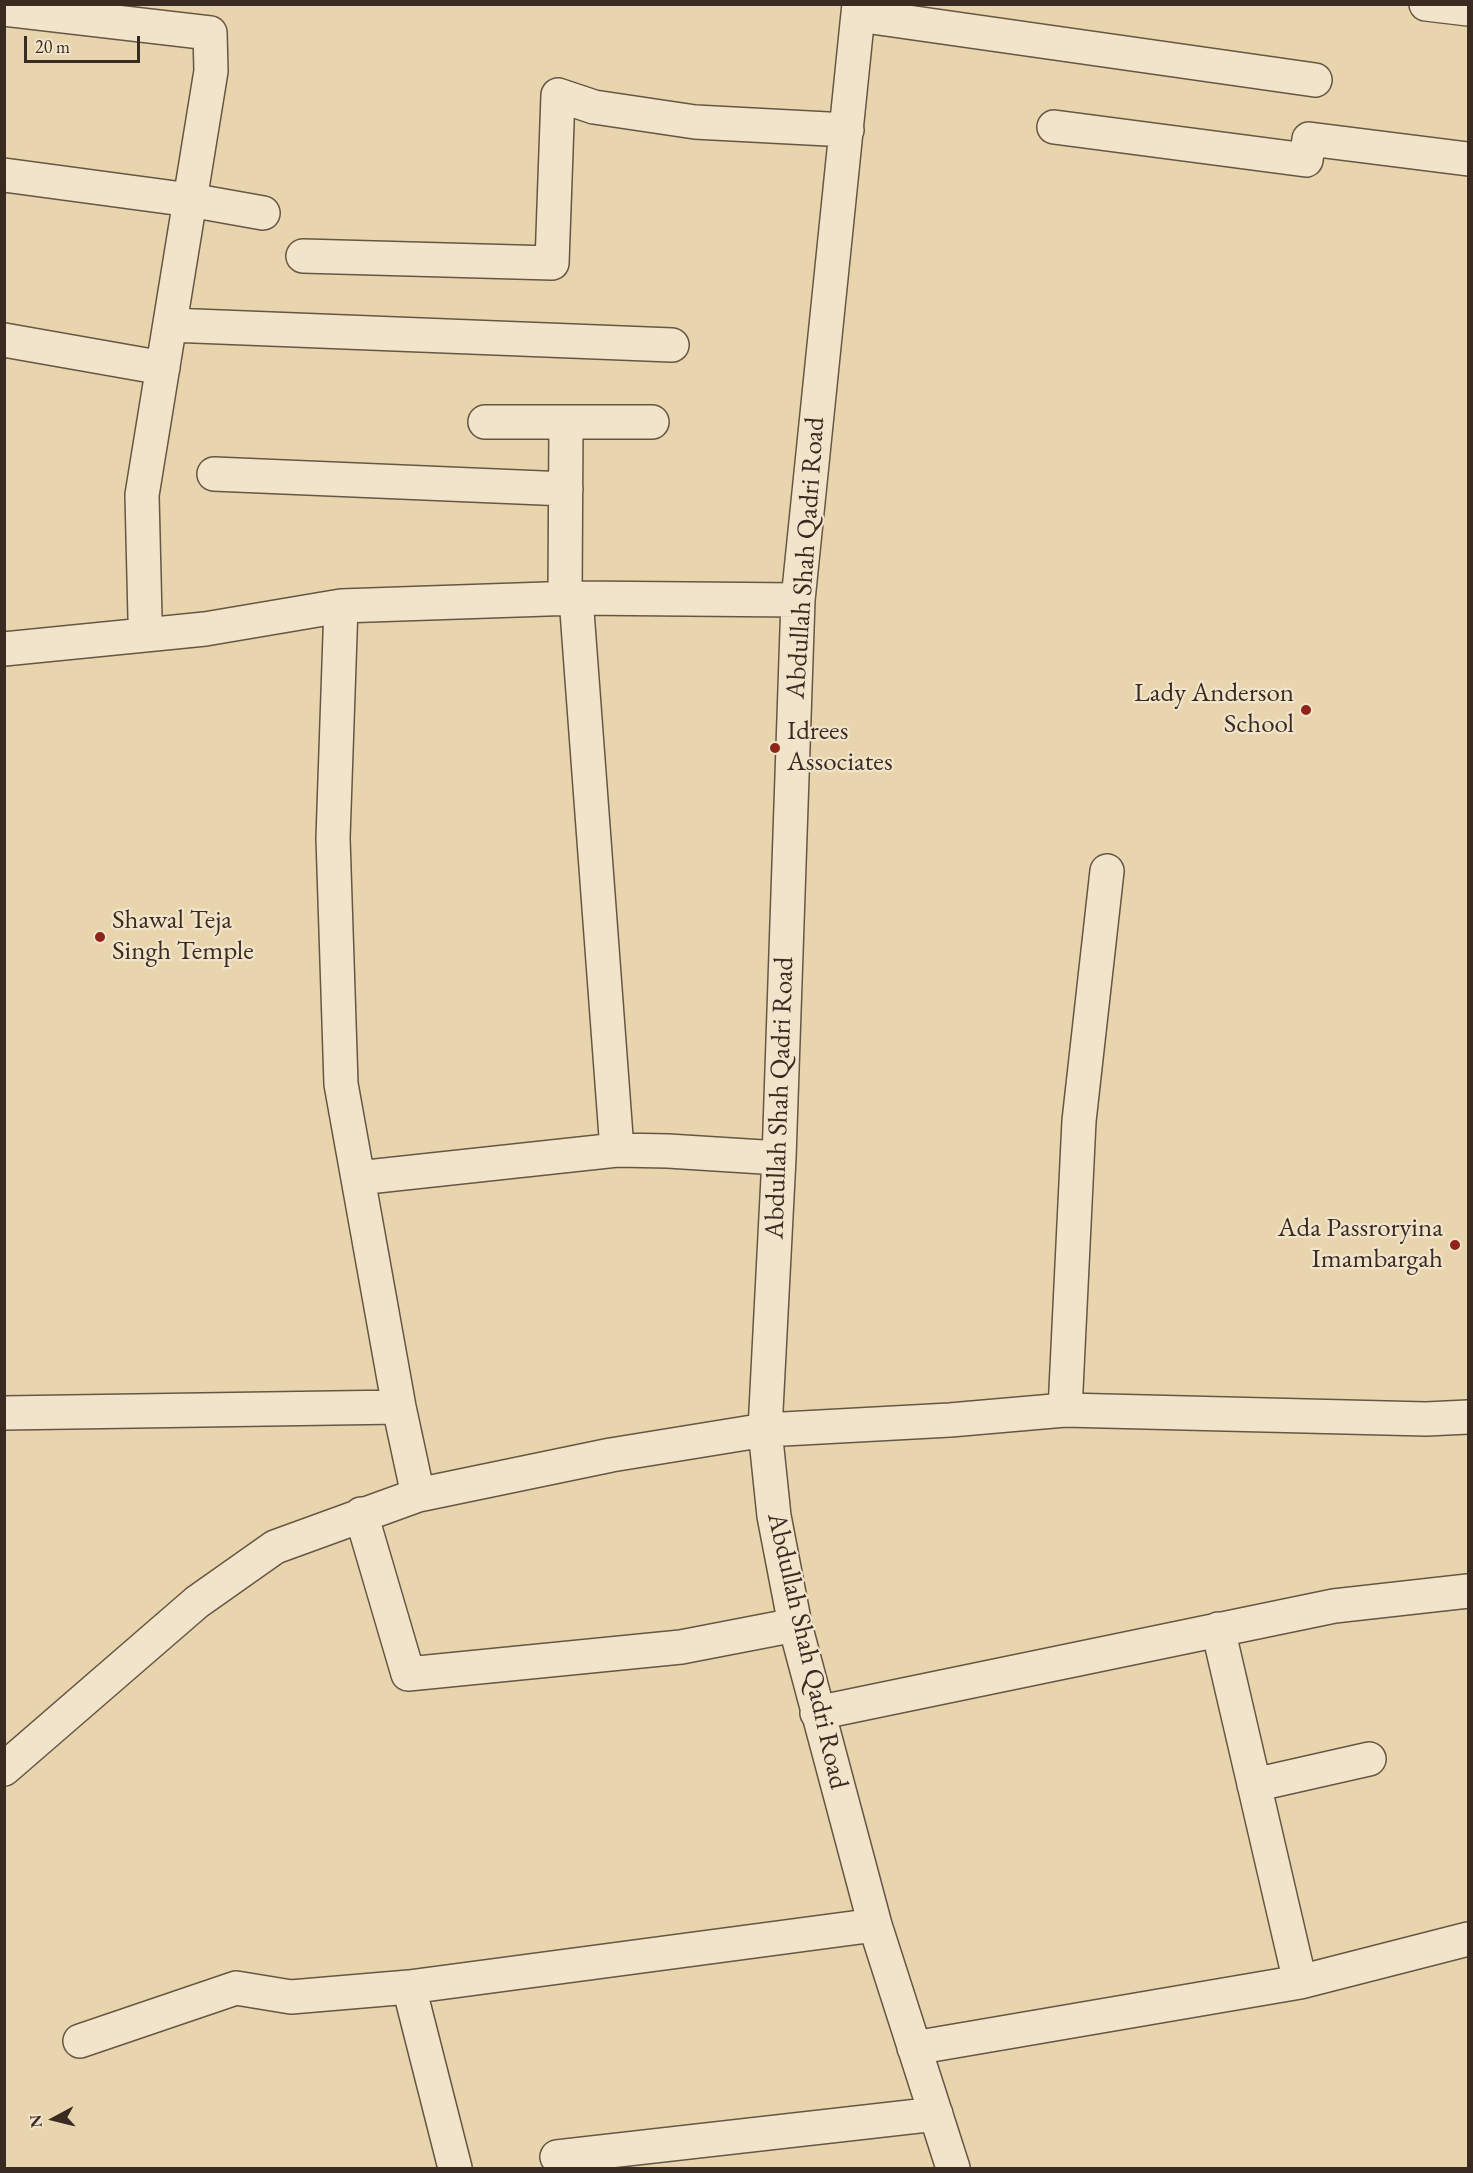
<!DOCTYPE html>
<html>
<head>
<meta charset="utf-8">
<style>
  body { margin:0 }
  #map { position:relative; width:1473px; height:2173px; overflow:hidden; background:#e9d5ad; font-family:"EB Garamond",serif }
  canvas { display:block }
  .frame { position:absolute; inset:0; border:6px solid #3a2b22; pointer-events:none }
  .north { position:absolute; left:24px; top:2089px; width:60px; height:60px; -webkit-text-stroke:4px #f1e4ca; paint-order:stroke; rotate:263deg; font-size:16px; font-weight:700; line-height:24px; text-align:center; color:#3a2b22 }
  .north::after { content:''; display:block; margin:auto; width:21px; height:27px; background:#3a2b22; clip-path:polygon(50% 0,100% 100%,50% 72%,0 100%) }
  .scale { position:absolute; left:24px; top:36px; width:116px; height:27px; box-sizing:border-box; border:3px solid #3a2b22; border-top:0; padding-left:8px; font-size:18px; line-height:21px; white-space:nowrap; color:#3a2b22; -webkit-text-stroke:4px #f1e4ca; paint-order:stroke }
</style>
</head>
<body>
<div id="map">
<canvas width="1473" height="2173"></canvas>
<div class="frame"></div>
<div class="north">N</div>
<div class="scale">20 m</div>
</div>
<script>
const ctx = document.querySelector('canvas').getContext('2d');
ctx.lineJoin = 'round';
const poly = rows => new Path2D(rows.map(r => 'M' + r).join(''));
function strokePath(path, color, width, dash) { ctx.strokeStyle = color; ctx.lineWidth = width; ctx.lineCap = dash ? 'butt' : 'round'; ctx.setLineDash(dash || []); ctx.stroke(path); }
function label(font, color, halo, rows, align = 'center') {
  ctx.font = font + ' "EB Garamond",serif'; ctx.lineWidth = 4.5; ctx.setLineDash([]); ctx.textBaseline = 'middle'; ctx.strokeStyle = halo; ctx.fillStyle = color; for (const [text, x, y, turn = 0] of rows) {
    ctx.save(); ctx.translate(x, y); ctx.rotate((+turn || 0) * Math.PI / 180); ctx.textAlign = isNaN(turn) ? turn : align; if (halo) ctx.strokeText(text, 0, 0); ctx.fillText(text, 0, 0); ctx.restore();
  }
}
const minor = poly([
  [859,4,798,600,779,1158,765,1430,774,1516,795,1625,875,1925,953,2168],
  [1426,4,1468,9],
  [4,9,210,33,211,71,142,495,145,618],
  [858,15,1315,80],
  [1054,127,1306,160,1309,139,1468,159],
  [4,175,190,200,263,213],
  [303,256,552,263,558,95,594,107,695,122,847,130],
  [170,325,672,345],
  [4,340,163,368],
  [485,422,652,422],
  [214,474,566,489],
  [565,598,566,422],
  [576,598,617,1150],
  [341,606,333,838,341,1084,399,1407,418,1495],
  [4,649,205,629,341,606,576,598,798,600],
  [358,1178,617,1150,668,1151,779,1158],
  [1065,1410,1079,1121,1107,871],
  [4,1413,399,1407],
  [361,1514,408,1674,681,1647,795,1625],
  [1218,1629,1300,1982],
  [817,1713,1334,1606,1468,1591],
  [4,1769,197,1602,275,1547,418,1495,611,1455,765,1430,950,1420,1065,1410,1426,1419,1468,1417],
  [1254,1785,1369,1759],
  [409,1987,455,2168],
  [80,2041,236,1988,291,1997,409,1987,875,1925],
  [914,2048,1300,1982,1468,1939],
  [557,2157,936,2114]
]);
strokePath(minor, '#665645', 36);
strokePath(minor, '#f1e4ca', 33);
for (const [x, y, r, color] of [
  [1306,710,6,"#8f2418"],
  [775,748,6,"#8f2418"],
  [100,937,6,"#8f2418"],
  [1455,1245,6,"#8f2418"]
]) { const dot = new Path2D(); dot.arc(x, y, r, 0, 2 * Math.PI); ctx.fillStyle = color; ctx.fill(dot); strokePath(dot, '#f1e4ca', 2); }
label('27px', '#3a2b22', '#f1e4ca', [
  ["Abdullah Shah Qadri Road",806,558,-86],
  ["Abdullah Shah Qadri Road",780,1098,-88],
  ["Abdullah Shah Qadri Road",807,1651,77]
]);
label('27px', '#3a2b22', '#f1e4ca', [
  ["Lady Anderson",1294,694],
  ["School",1294,725],
  ["Idrees",787,732,"left"],
  ["Associates",787,763,"left"],
  ["Shawal Teja",112,921,"left"],
  ["Singh Temple",112,952,"left"],
  ["Ada Passroryina",1443,1229],
  ["Imambargah",1443,1260]
], 'right');
</script>
</body>
</html>
